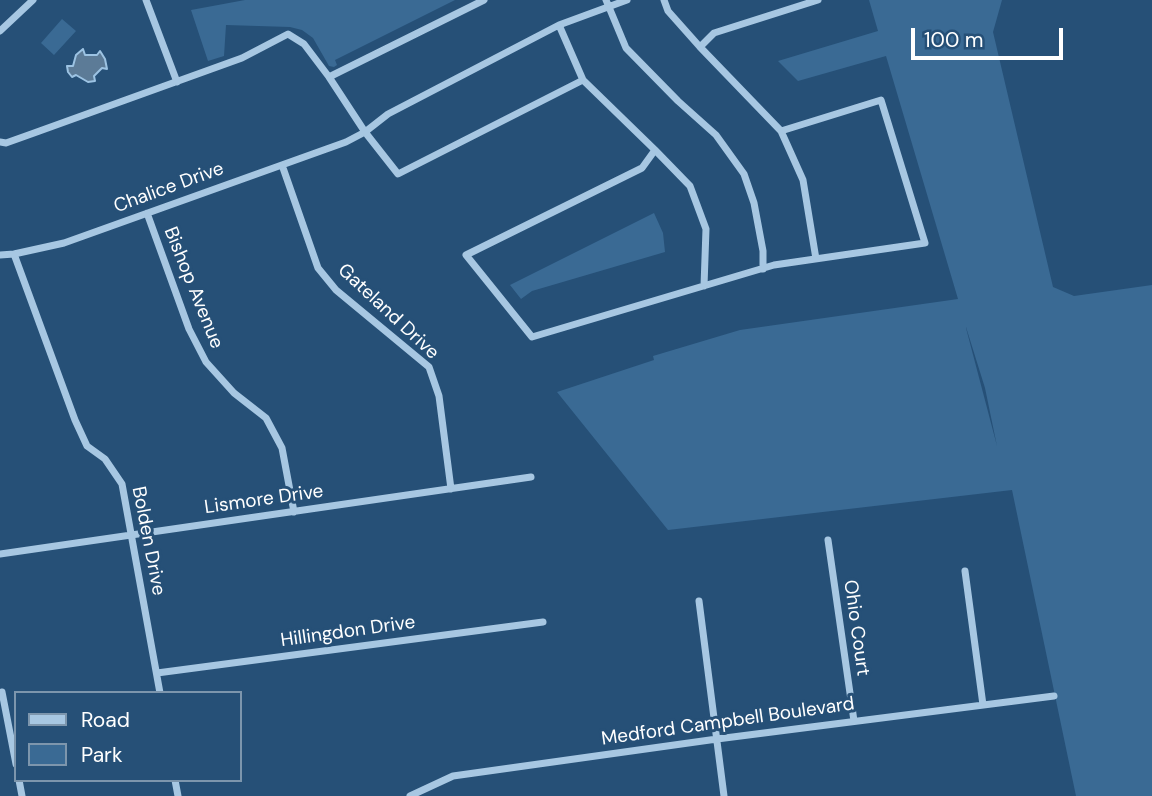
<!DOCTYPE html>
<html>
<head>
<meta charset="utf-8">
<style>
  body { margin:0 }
  #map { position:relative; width:1152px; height:796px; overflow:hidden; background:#265077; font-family:"DM Sans",sans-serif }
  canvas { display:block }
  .legend { position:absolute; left:14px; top:691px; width:228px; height:91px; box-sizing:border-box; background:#265077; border:2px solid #7d96ad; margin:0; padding:9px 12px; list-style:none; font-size:21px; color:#fff }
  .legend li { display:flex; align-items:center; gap:14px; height:35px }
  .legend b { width:35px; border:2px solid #7d96ad }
  .scale { position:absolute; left:911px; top:28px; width:152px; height:32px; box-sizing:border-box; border:4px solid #fff; border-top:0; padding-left:9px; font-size:21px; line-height:24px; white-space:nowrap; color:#fff; -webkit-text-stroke:5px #265077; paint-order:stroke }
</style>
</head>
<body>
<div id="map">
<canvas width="1152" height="796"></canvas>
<ul class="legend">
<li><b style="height:9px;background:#a7c7e2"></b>Road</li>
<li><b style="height:19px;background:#3a6a94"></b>Park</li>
</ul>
<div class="scale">100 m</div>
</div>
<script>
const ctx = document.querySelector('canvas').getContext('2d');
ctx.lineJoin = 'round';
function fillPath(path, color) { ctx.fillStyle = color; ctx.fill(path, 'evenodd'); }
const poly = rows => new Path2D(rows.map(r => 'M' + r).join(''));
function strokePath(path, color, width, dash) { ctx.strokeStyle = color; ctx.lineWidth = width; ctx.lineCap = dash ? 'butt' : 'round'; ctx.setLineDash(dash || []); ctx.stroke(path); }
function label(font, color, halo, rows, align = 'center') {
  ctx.font = font + ' "DM Sans",sans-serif'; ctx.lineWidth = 6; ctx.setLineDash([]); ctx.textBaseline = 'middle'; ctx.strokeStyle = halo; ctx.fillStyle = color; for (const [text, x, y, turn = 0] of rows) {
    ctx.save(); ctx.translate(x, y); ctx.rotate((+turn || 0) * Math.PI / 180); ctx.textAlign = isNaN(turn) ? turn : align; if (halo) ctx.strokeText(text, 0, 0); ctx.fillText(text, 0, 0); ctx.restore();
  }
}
fillPath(poly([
  [245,0,455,0,335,60,337,65,334,67,329,66,313,38,302,30,290,27,226,25,224,56,208,61,191,10],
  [869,0,1002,0,993,32,1053,287,1074,296,1152,285,1152,796,1076,796,1012,490,668,530,557,392,654,360,653,356,740,330,958,299,886,56,798,81,778,61,878,31],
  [966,327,985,388,997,446,966,328],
  [62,19,76,31,54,55,41,43],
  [654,213,663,233,665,252,532,291,521,299,510,285]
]), '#3a6a94');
const water = poly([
  [83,49,85,55,97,55,100,51,105,59,107,69,102,68,94,76,95,81,88,82,76,75,72,77,68,72,67,66,73,66,76,55,83,49]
]);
fillPath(water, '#5c7b97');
strokePath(water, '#9cc3e3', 2);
strokePath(poly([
  [146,0,177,82],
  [484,0,329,77,365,132,398,174,583,80],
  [606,0,626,48,678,101,716,135,744,174,754,203,763,251,763,269],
  [664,0,668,11,700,47],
  [559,25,627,0],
  [0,31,33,0],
  [781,131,803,180,816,259],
  [0,142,6,143,34,133,242,58,288,34,304,44,329,77],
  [655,150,690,186,706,229,704,286],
  [282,165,318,268,336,290,429,367,439,396,451,489],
  [147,213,189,329,206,362,234,393,266,418,282,448,294,512],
  [14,254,75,420,87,446,105,459,122,484,160,693],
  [0,255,14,254,64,243,346,142,365,132,388,114,559,25,583,80,655,150,642,168,466,255,532,337,774,265,925,243,881,100,781,131,700,47,714,33,818,0],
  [828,540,854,721],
  [0,554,531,477],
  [965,571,983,705],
  [699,601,724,796],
  [157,673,543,622],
  [2,692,16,764],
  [19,780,22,796],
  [175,780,178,796],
  [410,796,453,776,717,739,1054,696]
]), '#a7c7e2', 7);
label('19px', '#fff', '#265077', [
  ["Chalice Drive",169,188,-20],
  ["Bishop Avenue",193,288,68],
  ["Gateland Drive",388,312,43],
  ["Lismore Drive",264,500,-8],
  ["Bolden Drive",148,541,79],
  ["Ohio Court",856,628,82],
  ["Hillingdon Drive",348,632,-8],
  ["Medford Campbell Boulevard",728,722,-8]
]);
</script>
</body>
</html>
